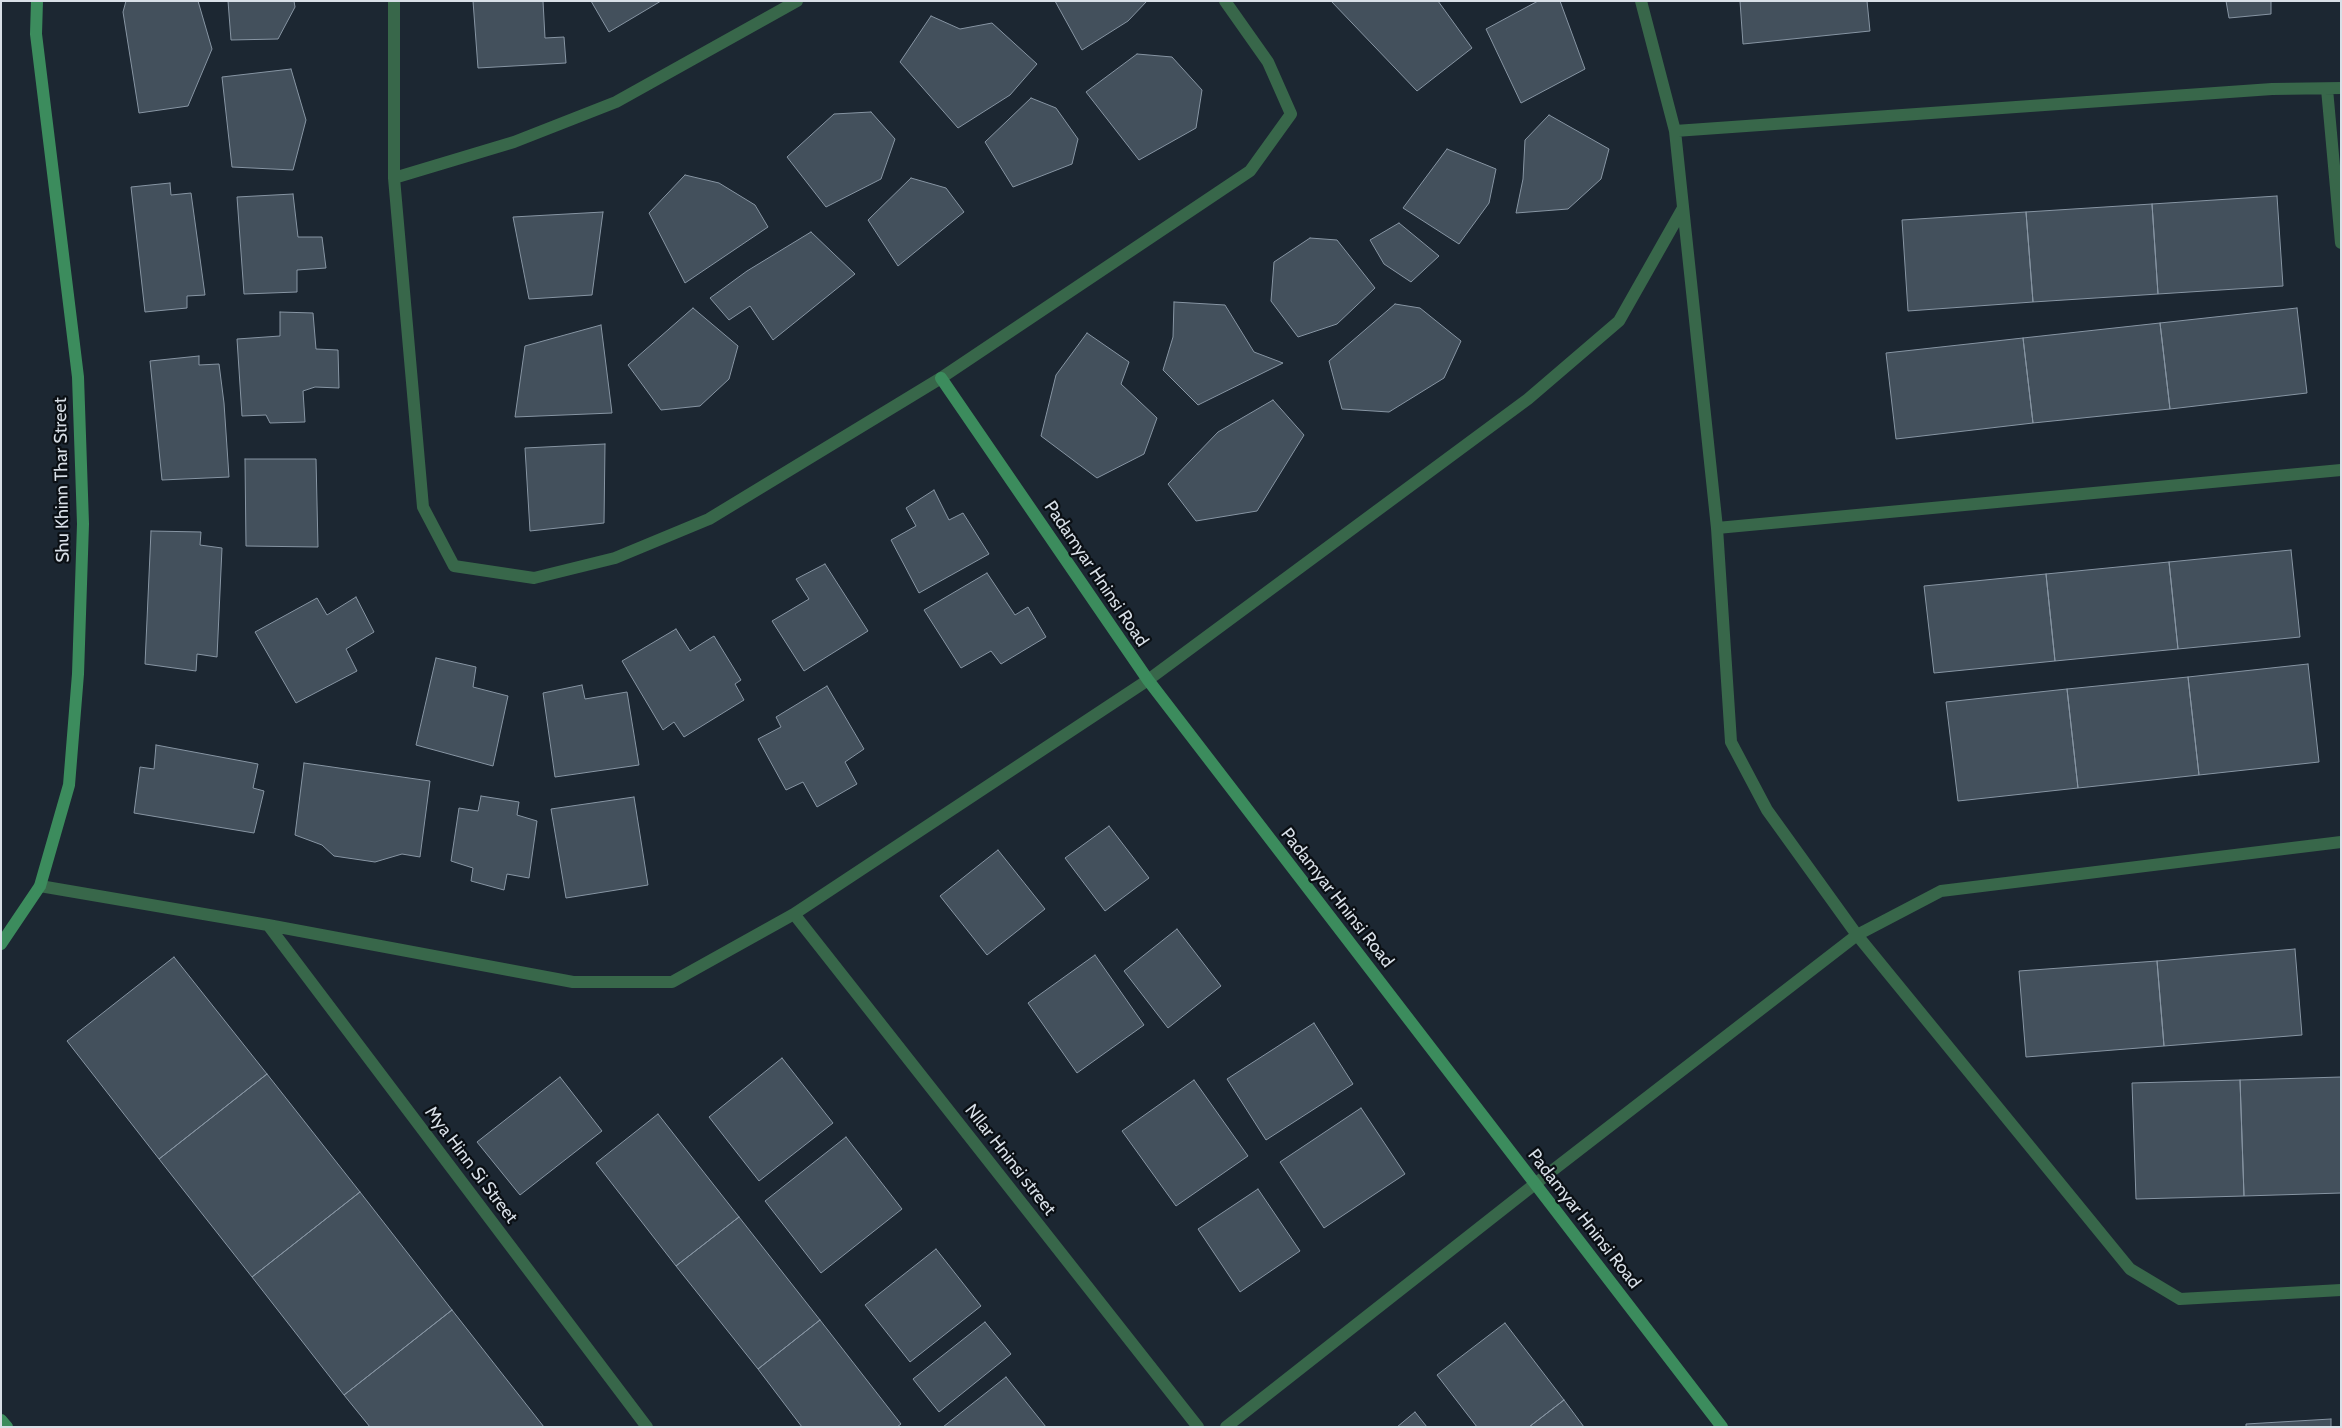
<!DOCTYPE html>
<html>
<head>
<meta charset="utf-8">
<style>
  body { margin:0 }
  #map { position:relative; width:2342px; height:1428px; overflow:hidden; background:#1c2732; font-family:Cabin,sans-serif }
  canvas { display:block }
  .frame { position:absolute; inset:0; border:2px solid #d8dfe7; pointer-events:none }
</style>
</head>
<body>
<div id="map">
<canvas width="2342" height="1428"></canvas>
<div class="frame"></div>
</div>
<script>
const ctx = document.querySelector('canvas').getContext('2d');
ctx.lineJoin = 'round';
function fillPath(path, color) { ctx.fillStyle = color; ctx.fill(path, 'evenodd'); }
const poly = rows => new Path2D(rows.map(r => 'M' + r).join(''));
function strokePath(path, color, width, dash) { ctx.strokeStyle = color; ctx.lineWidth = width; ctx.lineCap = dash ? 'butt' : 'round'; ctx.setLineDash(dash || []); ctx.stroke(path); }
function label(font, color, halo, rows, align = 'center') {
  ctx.font = font + ' Cabin,sans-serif'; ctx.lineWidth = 4.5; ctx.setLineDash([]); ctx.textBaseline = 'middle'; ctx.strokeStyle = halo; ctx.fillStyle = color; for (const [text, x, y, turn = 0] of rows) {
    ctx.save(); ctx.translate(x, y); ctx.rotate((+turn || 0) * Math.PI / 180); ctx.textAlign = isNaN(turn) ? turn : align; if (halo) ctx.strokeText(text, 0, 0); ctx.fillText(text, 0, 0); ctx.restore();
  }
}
const building = poly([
  [126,1,198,1,212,49,188,106,139,113,123,12,126,1],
  [228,1,294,1,295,7,278,39,231,40,228,1],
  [473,1,543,1,545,38,564,37,566,63,478,68,473,1],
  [591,1,661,1,609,32,591,1],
  [1055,1,1147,1,1128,21,1082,50,1055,1],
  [1331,1,1438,1,1472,48,1417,91,1331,1],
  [1538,1,1560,1,1585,69,1521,103,1486,29,1538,1],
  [1740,1,1867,1,1870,31,1743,44,1740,1],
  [2226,1,2271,1,2271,14,2229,18,2226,1],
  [931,16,960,29,992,23,1037,64,1010,95,958,128,900,62,931,16],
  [1137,54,1172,57,1202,90,1196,128,1139,160,1086,92,1137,54],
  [291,69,306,120,293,170,232,167,222,77,291,69],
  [1031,98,1056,108,1078,139,1072,164,1013,187,985,142,1031,98],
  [871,112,895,139,881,179,826,207,787,157,834,114,871,112],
  [1549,115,1609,149,1601,179,1568,209,1516,213,1523,179,1525,140,1549,115],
  [1447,149,1496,169,1489,203,1459,244,1403,208,1447,149],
  [685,175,719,183,755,205,768,227,685,283,649,213,685,175],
  [911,178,946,188,964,212,898,266,868,220,911,178],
  [170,183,171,195,191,193,205,295,187,296,187,308,145,312,131,187,170,183],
  [293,194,298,237,322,237,326,268,297,270,297,292,244,294,237,197,293,194],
  [2277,196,2283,286,2158,294,2152,204,2277,196],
  [2152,204,2158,294,2033,302,2026,212,2152,204],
  [603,212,592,295,529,299,513,217,603,212],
  [2026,212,2033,302,1908,311,1902,220,2026,212],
  [1399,223,1439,256,1411,282,1384,264,1370,240,1399,223],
  [811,232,855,274,773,340,750,306,729,320,710,298,747,271,811,232],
  [1310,238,1337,240,1375,288,1337,324,1298,337,1271,301,1274,262,1310,238],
  [1174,302,1225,305,1254,352,1283,363,1198,405,1163,370,1173,337,1174,302],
  [1395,304,1420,308,1461,341,1444,378,1389,412,1342,409,1329,361,1395,304],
  [693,308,738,346,729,379,700,406,661,410,628,365,693,308],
  [2297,308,2307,393,2170,409,2160,323,2297,308],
  [280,312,313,313,316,349,338,350,339,388,315,387,303,391,305,422,270,423,266,415,242,416,237,339,280,336,280,312],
  [2160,323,2170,409,2033,423,2023,338,2160,323],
  [601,325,612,413,515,417,525,346,601,325],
  [1087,333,1129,362,1121,384,1157,418,1144,454,1097,478,1041,436,1056,375,1087,333],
  [2023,338,2033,423,1896,439,1886,353,2023,338],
  [199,356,199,365,219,364,224,403,229,477,162,480,150,361,199,356],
  [1273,400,1304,435,1257,511,1196,521,1168,484,1218,432,1273,400],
  [605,444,604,523,530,531,525,448,605,444],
  [245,459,316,459,318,547,246,546,245,459],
  [934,490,949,520,963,513,989,554,919,593,891,540,916,526,906,508,934,490],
  [151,531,201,532,200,545,222,548,217,657,197,654,196,671,145,664,151,531],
  [2291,550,2300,637,2178,649,2169,562,2291,550],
  [2169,562,2178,649,2055,661,2046,574,2169,562],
  [825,564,868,631,804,671,772,621,809,599,796,579,825,564],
  [987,573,1015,615,1028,607,1046,637,1001,664,991,651,961,668,924,610,987,573],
  [2046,574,2055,661,1934,673,1924,586,2046,574],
  [356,597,374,632,346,649,357,671,296,703,255,632,317,598,327,615,356,597],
  [676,629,690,651,714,636,741,680,735,684,744,700,684,737,674,722,663,730,622,661,676,629],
  [436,658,476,667,473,687,508,696,493,766,416,745,436,658],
  [2308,664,2319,762,2199,775,2188,677,2308,664],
  [2188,677,2199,775,2078,788,2067,689,2188,677],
  [582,685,585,699,627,692,639,765,555,777,543,693,582,685],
  [827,686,864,749,845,762,857,784,817,807,803,782,786,790,758,739,781,727,776,717,827,686],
  [2067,689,2078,788,1958,801,1946,702,2067,689],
  [156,745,258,764,253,788,264,791,254,833,134,813,140,767,154,769,156,745],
  [304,763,430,781,420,857,402,854,375,862,334,856,322,845,295,835,304,763],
  [481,796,519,802,517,815,537,821,529,878,507,874,504,890,471,881,473,868,451,861,459,808,478,811,481,796],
  [634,797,648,885,566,898,551,809,634,797],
  [1109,826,1149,878,1105,911,1065,858,1109,826],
  [998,850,1045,909,987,955,940,896,998,850],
  [1177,929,1221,986,1168,1028,1124,971,1177,929],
  [2295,949,2302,1035,2164,1046,2157,961,2295,949],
  [1095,955,1144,1025,1077,1073,1028,1003,1095,955],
  [174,957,267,1074,159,1159,67,1041,174,957],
  [2157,961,2164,1046,2026,1057,2019,971,2157,961],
  [1314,1023,1353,1084,1266,1140,1227,1079,1314,1023],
  [782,1058,833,1123,759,1181,709,1117,782,1058],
  [267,1074,360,1192,252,1277,159,1159,267,1074],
  [560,1077,602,1131,520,1195,477,1142,560,1077],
  [2341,1077,2341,1193,2244,1196,2240,1080,2341,1077],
  [1194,1080,1248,1156,1176,1206,1122,1131,1194,1080],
  [2240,1080,2244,1196,2136,1199,2132,1083,2240,1080],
  [1361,1108,1405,1174,1324,1228,1280,1162,1361,1108],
  [658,1114,739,1217,676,1266,596,1163,658,1114],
  [846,1137,902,1209,821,1273,765,1201,846,1137],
  [1258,1189,1300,1251,1240,1292,1198,1229,1258,1189],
  [360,1192,452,1310,344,1395,252,1277,360,1192],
  [739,1217,820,1320,758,1369,676,1266,739,1217],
  [936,1249,981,1306,910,1362,865,1305,936,1249],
  [452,1310,544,1427,370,1427,344,1395,452,1310],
  [820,1320,901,1424,897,1427,802,1427,758,1369,820,1320],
  [985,1322,1011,1354,939,1412,913,1379,985,1322],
  [1505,1323,1564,1400,1529,1427,1477,1427,1437,1375,1505,1323],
  [1006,1377,1046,1427,943,1427,1006,1377],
  [1564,1400,1584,1427,1529,1427,1564,1400],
  [1415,1412,1427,1427,1397,1427,1415,1412],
  [2331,1419,2331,1427,2246,1427,2246,1424,2331,1419]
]);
fillPath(building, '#43505c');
strokePath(building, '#8795a3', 1);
strokePath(poly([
  [394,1,394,178,423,507,454,566,534,578,615,558,709,519,941,378,1250,171,1291,114,1268,62,1225,1],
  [1641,1,1675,131,1717,528,1731,742,1767,810,1857,935,2130,1269,2180,1299,2341,1290],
  [2327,89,2341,243],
  [1675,131,2272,89,2341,88],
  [394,178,514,142,616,102,797,1],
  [1717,528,2341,470],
  [40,886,268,925,573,982,672,982,794,914,1148,680,1528,399,1619,321,1683,208],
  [794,914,1198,1427],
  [268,925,647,1427],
  [1226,1427,1535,1184,1857,935,1941,891,2341,842]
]), '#38674a', 12);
strokePath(poly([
  [941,378,1148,680,1722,1427],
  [1,944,40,886,69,785,78,674,83,524,78,377,36,34,37,1],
  [1,1420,7,1427]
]), '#3c8c5d', 12);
label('18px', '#d8dfe7', '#0a0f14', [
  ["Shu Khinn Thar Street",62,480,-91],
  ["Padamyar Hninsi Road",1096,574,56],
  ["Padamyar Hninsi Road",1337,898,52],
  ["NIlar Hninsi street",1010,1160,52],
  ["Mya Hinn Si Street",471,1165,53],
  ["Padamyar Hninsi Road",1584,1219,52]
]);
</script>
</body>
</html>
